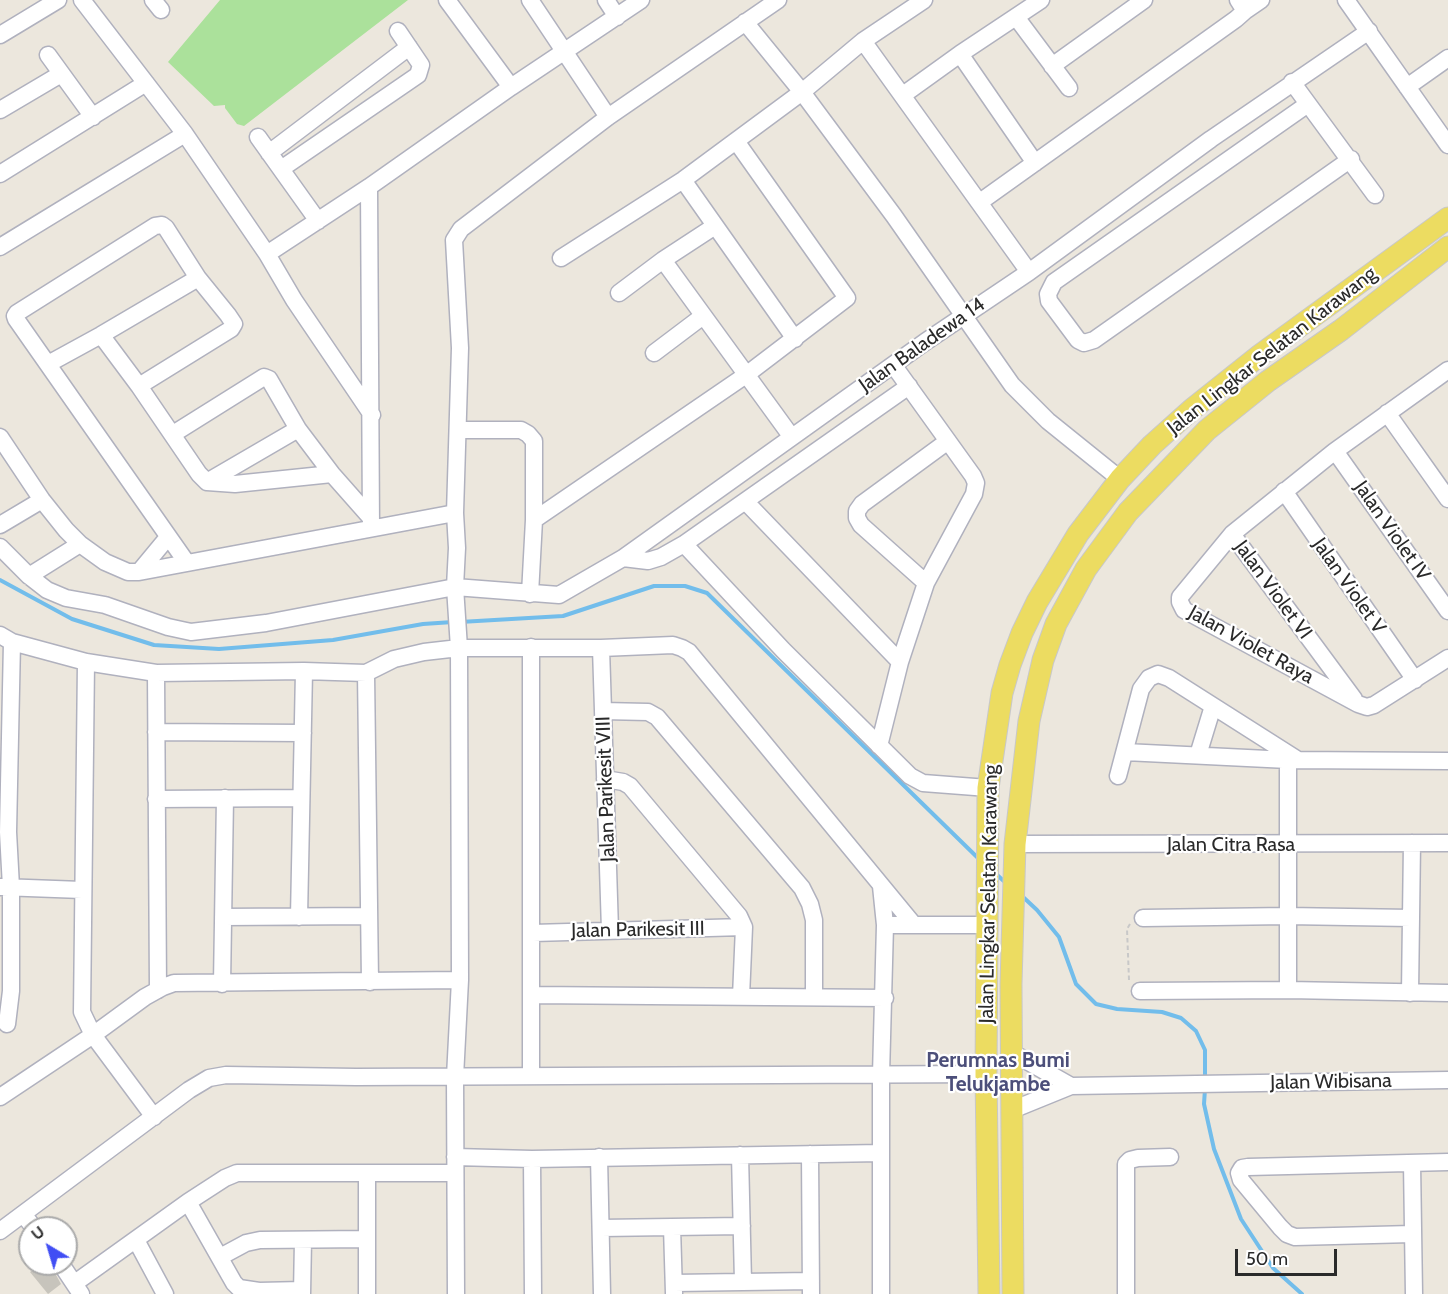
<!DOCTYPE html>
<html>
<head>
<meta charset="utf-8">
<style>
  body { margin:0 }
  #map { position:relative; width:1448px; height:1294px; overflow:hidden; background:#ece7dd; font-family:Cabin,sans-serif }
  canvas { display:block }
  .north { position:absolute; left:18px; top:1216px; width:60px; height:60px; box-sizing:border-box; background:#fff; border:2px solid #aaa; border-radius:50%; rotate:322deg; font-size:16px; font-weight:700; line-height:24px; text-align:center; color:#2a2a2a }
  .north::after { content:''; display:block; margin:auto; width:21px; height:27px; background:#414ef4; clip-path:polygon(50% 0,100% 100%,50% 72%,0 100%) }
  .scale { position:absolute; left:1235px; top:1249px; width:102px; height:27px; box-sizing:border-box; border:3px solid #2a2a2a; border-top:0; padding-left:8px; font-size:18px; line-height:21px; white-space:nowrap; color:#2a2a2a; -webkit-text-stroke:4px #fff; paint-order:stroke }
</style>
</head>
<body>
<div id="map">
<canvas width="1448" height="1294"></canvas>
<div class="north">U</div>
<div class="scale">50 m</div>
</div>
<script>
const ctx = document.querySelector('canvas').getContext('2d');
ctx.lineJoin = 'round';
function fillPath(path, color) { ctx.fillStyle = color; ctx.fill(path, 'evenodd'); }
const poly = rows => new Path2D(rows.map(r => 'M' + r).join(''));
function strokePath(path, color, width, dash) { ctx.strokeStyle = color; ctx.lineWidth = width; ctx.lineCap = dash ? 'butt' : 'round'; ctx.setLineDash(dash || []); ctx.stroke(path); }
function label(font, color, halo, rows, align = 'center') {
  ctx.font = font + ' Cabin,sans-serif'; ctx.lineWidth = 4.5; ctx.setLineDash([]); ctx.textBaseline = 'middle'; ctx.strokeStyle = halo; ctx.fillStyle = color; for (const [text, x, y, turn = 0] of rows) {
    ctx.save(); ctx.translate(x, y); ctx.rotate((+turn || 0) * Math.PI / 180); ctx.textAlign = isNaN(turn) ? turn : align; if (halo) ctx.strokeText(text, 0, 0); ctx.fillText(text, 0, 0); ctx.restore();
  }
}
fillPath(poly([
  [220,0,408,0,244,126,237,124,225,108,225,105,214,106,168,62]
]), '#abe19b');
strokePath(poly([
  [0,580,72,619,154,645,219,649,333,640,423,624,453,622],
  [460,622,563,616,654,586,685,586,707,593,980,860],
  [995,873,1007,884],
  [1022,896,1037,910,1059,937,1076,984,1096,1004,1117,1009,1162,1012,1181,1018,1196,1031,1205,1050,1205,1078],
  [1205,1089,1204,1104,1214,1149,1241,1219,1273,1268,1302,1294]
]), '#72bdeb', 4);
fillPath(poly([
  [41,1264,50,1264,61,1284,48,1294,30,1272]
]), '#c7c4bc');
const minor = poly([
  [82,0,185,134,267,254,294,300,372,415],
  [153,0,161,10],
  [447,0,511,87],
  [530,0,608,117],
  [606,0,617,17],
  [1346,0,1448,145],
  [1245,11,1261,0],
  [1016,17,1069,88],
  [745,22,802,92,894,216,1012,385,1048,421,1120,479],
  [0,35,58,0],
  [863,41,1029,272],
  [960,54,1035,163],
  [48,55,93,117],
  [1052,66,1144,0],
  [1292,82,1375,195],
  [1407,87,1448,58],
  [903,95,960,54,1041,0],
  [1308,104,1054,282,1048,294,1049,301,1078,340,1084,343,1094,340,1351,159],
  [0,110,61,74],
  [258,137,318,221],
  [269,153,409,47],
  [281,169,418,75,421,65,398,31],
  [0,174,146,83],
  [683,180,795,339],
  [369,187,371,527],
  [980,202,1236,19,1245,11,1238,0],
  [0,247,185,134],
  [267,254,369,187,511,87,641,0],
  [561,258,683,180,802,92,863,41,924,0],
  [663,260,791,436],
  [619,293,663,260,715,226],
  [101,335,139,386,199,474,207,482,235,484,332,474],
  [654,353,703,316],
  [48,364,101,335,198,278,166,228,162,225,155,226,17,313,15,316,16,319,187,563],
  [1448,370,1335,451,1232,534,1180,597,1180,602,1184,610,1358,704,1367,707,1374,705,1448,658],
  [139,386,231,329,234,324,228,315,198,278],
  [1387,413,1448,499],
  [458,430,521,430,528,434,534,441,534,520,530,594],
  [173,434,264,377,269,379,298,429,332,474,370,517],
  [0,437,42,500,66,530,80,544,105,562,128,572,139,572,168,537],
  [1335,451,1448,611],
  [207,482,298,429],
  [1284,491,1415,680],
  [746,502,900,662],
  [534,520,746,375,847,298,736,141],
  [0,525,42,500],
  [1232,534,1354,699],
  [684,544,783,650,910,776,923,783,988,788],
  [0,547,29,576,47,590,66,598,105,605,168,627,191,632,266,623,455,587,559,595,623,558,925,342,1029,272,1211,139,1369,31],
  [623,558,648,561,661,557,684,544,909,386],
  [139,572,455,513],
  [29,576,80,544],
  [926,583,861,525,857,518,857,511,862,504,948,441],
  [0,635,12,642,86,662,156,673,304,671,366,673,394,659,424,652,459,648,601,648,673,645,682,648,689,652,914,925],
  [531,647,531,1076],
  [601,648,610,930],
  [86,662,82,1012,93,1035,154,1117],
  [156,673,158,990],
  [366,673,370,982],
  [603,711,648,712,657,717,802,888,810,904,814,920,814,997],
  [156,732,303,733],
  [879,746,900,662,926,583,974,494,976,483,973,476,894,366],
  [1125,752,1288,760,1448,761],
  [1198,755,1213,706],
  [1288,760,1288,990],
  [1118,776,1141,689,1149,678,1158,674,1169,678,1298,760],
  [605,779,623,782,630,786,739,916,744,927,741,997],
  [156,799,301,798],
  [1015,844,1448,843],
  [1,887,82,890],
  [223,917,369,916],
  [299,917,304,671],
  [1143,918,1287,916,1411,918],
  [885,925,988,925],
  [533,933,744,927],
  [222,984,225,798],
  [1140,991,1288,990,1448,993],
  [1410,993,1412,843],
  [532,995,885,998],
  [7,1024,11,991,11,887,8,832,12,642],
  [1011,1052,1071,1086],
  [0,1097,93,1035,145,997,163,987,174,983,460,980],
  [1012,1110,1071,1086,1448,1080],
  [810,1154,811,1294],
  [740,1155,743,1282],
  [455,1157,532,1159,881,1153],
  [599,1157,602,1294],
  [532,1159,533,1294],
  [1412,1163,1414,1294],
  [188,1202,234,1283,239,1288,259,1291,302,1290],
  [23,1214,34,1228],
  [672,1227,674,1293],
  [601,1228,742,1226],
  [0,1231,189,1090,209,1078,226,1075,356,1077,986,1074],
  [1412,1234,1295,1237,1287,1234,1280,1227,1241,1180,1239,1173,1242,1168,1248,1167,1448,1162],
  [136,1240,165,1294],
  [220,1257,246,1243,260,1240,367,1239],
  [61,1264,81,1294],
  [75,1283,188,1202,225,1178,237,1173,455,1173],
  [674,1283,811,1281],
  [302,1294,303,1240],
  [367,1294,367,1174],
  [456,1294,455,1077,460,980,459,648,455,587,457,548,455,513,460,348,454,240,461,229,608,117,778,0],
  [881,1294,881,1075,885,925,881,886],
  [1126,1294,1126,1164,1130,1160,1138,1158,1170,1157]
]);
const major = poly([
  [989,1294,986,1074,988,788,1002,693,1010,665,1022,633,1037,602,1078,534,1120,479,1152,445,1191,410,1260,355,1448,218],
  [1013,1294,1011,984,1015,844,1029,721,1043,660,1056,624,1086,569,1128,512,1207,430,1268,381,1341,330,1448,247]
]);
strokePath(minor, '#b0b1be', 19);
strokePath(major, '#c8c8c8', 23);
strokePath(poly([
  [1129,980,1127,929,1130,924]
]), '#c8c8c8', 2, [4.5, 3]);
strokePath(minor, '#fff', 16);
strokePath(major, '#ecdc61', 21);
label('20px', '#2a2a2a', '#fff', [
  ["Jalan Baladewa 14",922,345,-35],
  ["Jalan Lingkar Selatan Karawang",1272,351,-38],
  ["Jalan Violet IV",1392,531,55],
  ["Jalan Violet V",1349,586,55],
  ["Jalan Violet VI",1273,590,54],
  ["Jalan Violet Raya",1251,645,29],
  ["Jalan Parikesit VIII",606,789,-92],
  ["Jalan Citra Rasa",1231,845],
  ["Jalan Lingkar Selatan Karawang",989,894,-89],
  ["Jalan Parikesit III",638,930,-1],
  ["Jalan Wibisana",1331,1082,-1]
]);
label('bold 21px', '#4c4f7a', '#fff', [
  ["Perumnas Bumi",998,1061],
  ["Telukjambe",998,1085]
]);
</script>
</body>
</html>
